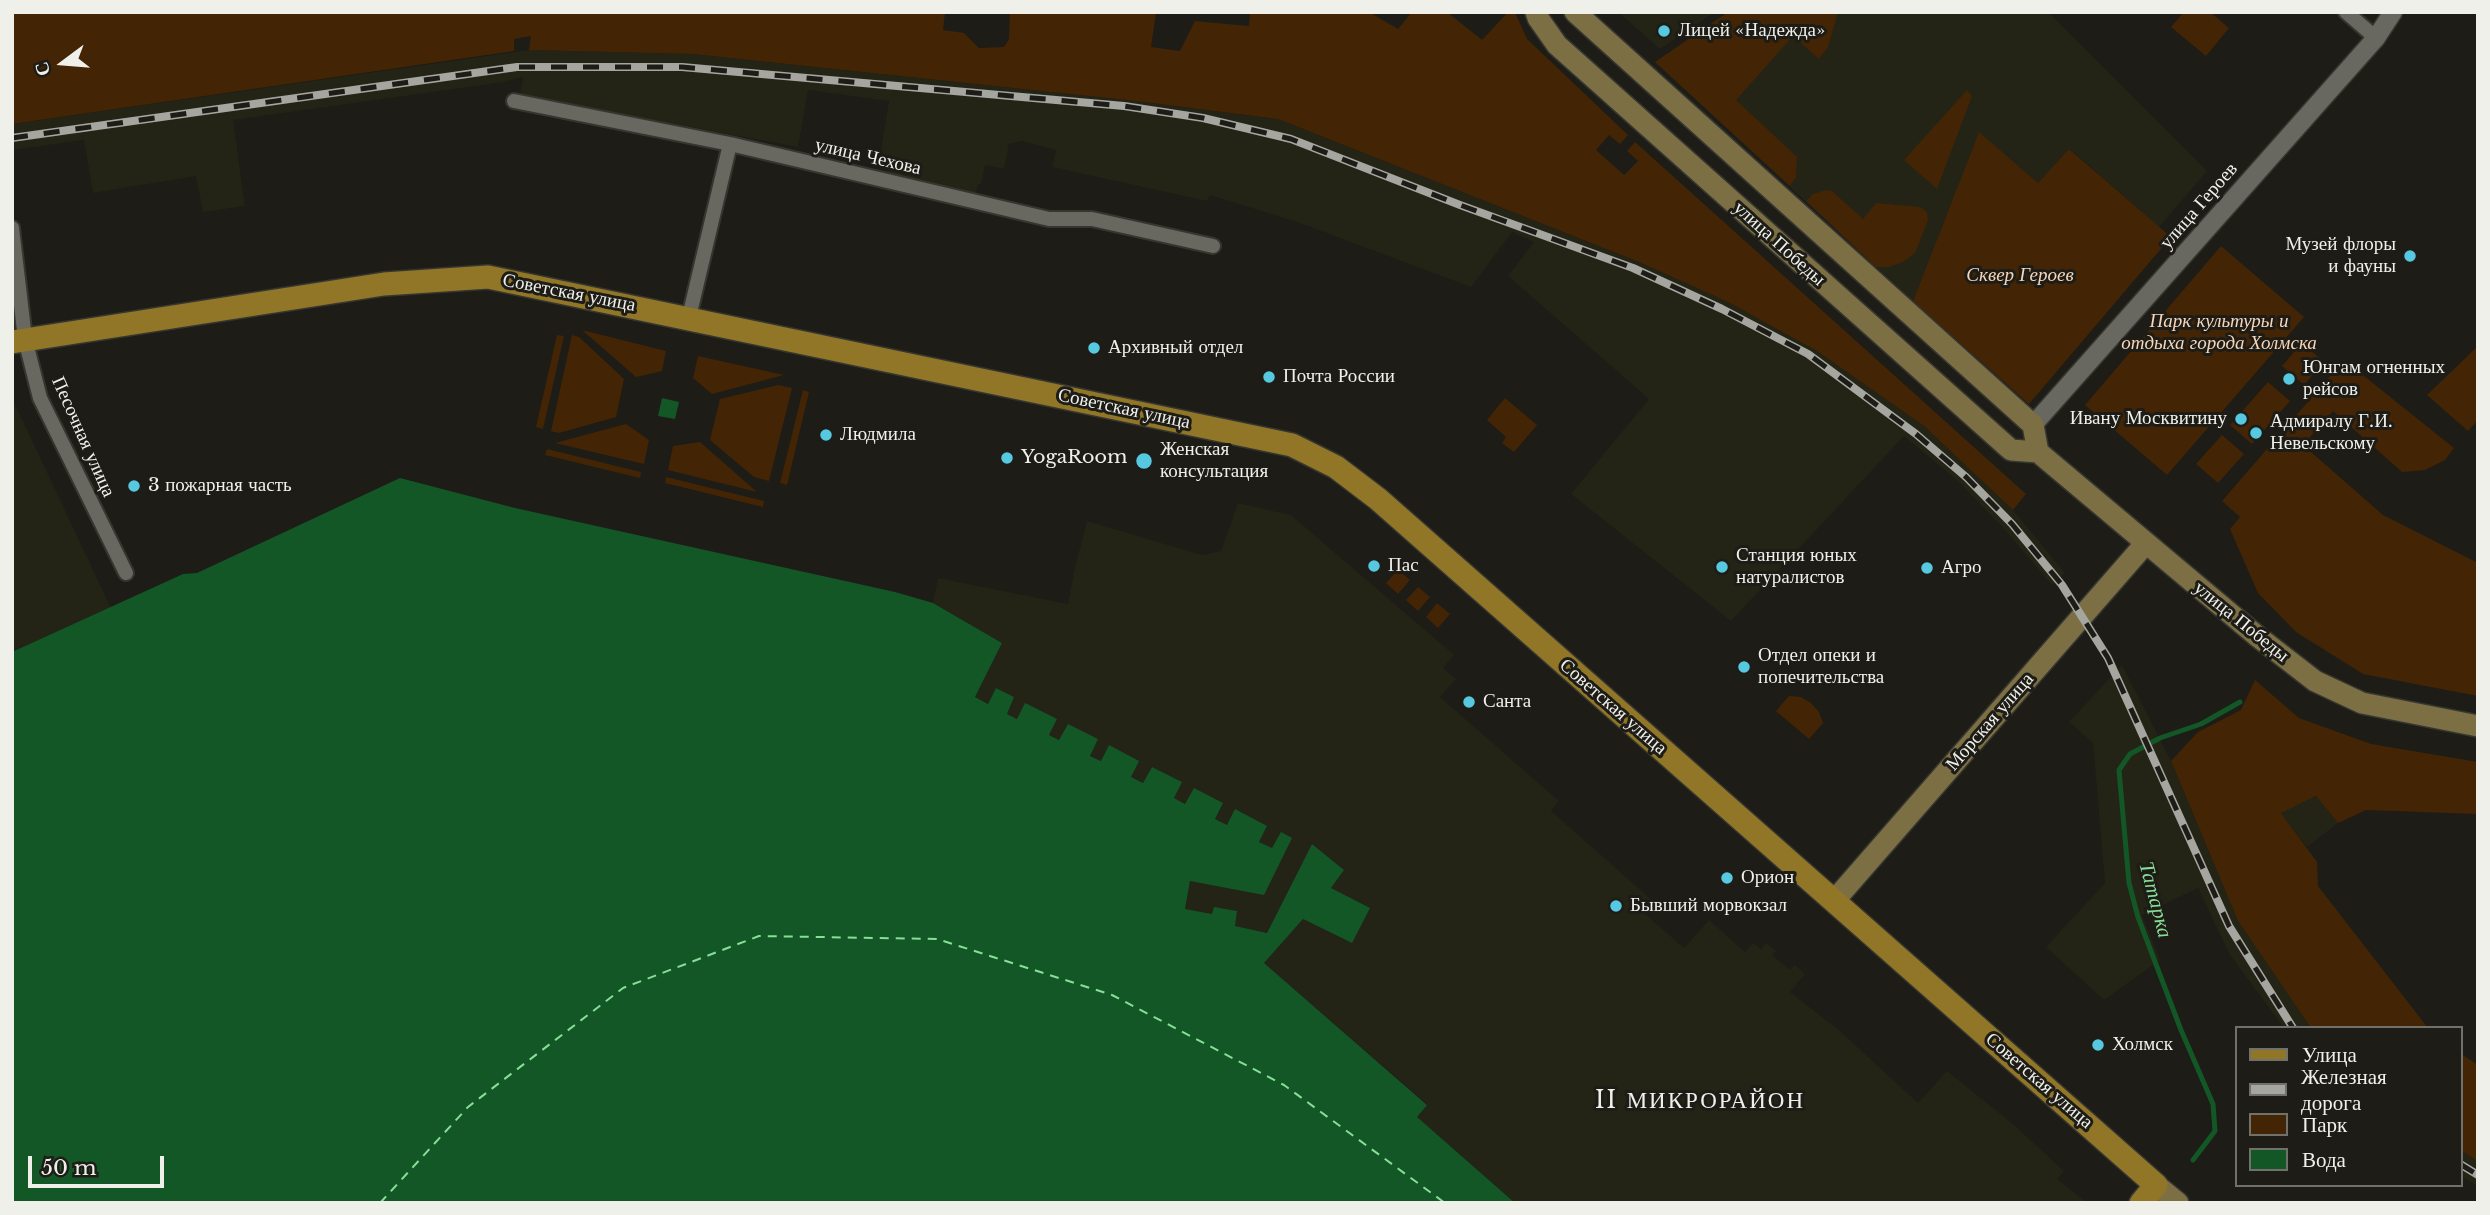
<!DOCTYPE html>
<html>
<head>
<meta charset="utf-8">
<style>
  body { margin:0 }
  #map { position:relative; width:2490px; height:1215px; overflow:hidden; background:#1d1c16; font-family:"Libre Baskerville",serif }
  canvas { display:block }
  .frame { position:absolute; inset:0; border:14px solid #f0f0eb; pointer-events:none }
  .legend { position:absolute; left:2235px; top:1026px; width:228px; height:161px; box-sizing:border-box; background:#1d1c16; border:2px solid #71716b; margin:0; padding:9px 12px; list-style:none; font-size:21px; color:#f0f0eb }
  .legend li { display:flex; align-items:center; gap:14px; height:35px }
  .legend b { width:35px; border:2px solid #71716b }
  .north { position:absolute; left:28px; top:28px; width:70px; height:70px; -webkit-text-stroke:5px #1d1c16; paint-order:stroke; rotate:254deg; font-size:19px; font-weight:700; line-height:28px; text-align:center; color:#f0f0eb }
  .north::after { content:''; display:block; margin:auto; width:24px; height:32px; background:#f0f0eb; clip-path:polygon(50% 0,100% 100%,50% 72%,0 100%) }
  .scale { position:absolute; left:28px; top:1156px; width:136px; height:32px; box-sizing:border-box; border:4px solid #f0f0eb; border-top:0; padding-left:9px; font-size:21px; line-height:24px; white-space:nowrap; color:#f0f0eb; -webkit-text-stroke:5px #1d1c16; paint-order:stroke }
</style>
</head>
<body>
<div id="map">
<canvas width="2490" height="1215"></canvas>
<div class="frame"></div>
<ul class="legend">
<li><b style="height:9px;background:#907626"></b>Улица</li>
<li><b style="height:9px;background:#a6a6a0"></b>Железная дорога</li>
<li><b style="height:19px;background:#432505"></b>Парк</li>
<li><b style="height:19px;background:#135727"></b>Вода</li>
</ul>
<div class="north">С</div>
<div class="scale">50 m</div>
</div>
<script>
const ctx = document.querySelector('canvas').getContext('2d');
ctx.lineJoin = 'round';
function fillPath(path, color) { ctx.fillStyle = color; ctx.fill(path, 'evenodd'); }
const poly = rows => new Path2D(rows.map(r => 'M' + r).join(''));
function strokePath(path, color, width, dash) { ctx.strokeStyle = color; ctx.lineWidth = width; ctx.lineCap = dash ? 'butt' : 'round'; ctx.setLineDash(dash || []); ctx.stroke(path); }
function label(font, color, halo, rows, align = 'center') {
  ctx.font = font + ' "Libre Baskerville",serif'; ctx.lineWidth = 6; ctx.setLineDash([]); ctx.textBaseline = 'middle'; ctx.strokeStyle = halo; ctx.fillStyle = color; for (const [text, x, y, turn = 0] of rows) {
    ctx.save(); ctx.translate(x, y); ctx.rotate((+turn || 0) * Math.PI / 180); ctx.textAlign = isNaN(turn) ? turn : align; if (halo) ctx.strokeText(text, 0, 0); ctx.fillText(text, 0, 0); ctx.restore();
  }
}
fillPath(poly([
  [1618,12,1715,12,1660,49],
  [1728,12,2048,12,2207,171,2159,227,2070,149,2038,183,1979,133,1913,301,1655,62],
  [529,50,693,54,1136,101,1278,119,1639,262,1728,302,1817,351,1924,426,2013,510,2065,573,2052,585,2005,530,1960,483,1904,436,1731,621,1571,494,1649,399,1508,276,1534,242,1512,232,1471,287,1300,223,1210,195,1207,201,1052,167,1056,150,1022,141,1009,144,1004,169,985,165,981,184,978,184,975,196,892,176,879,162,889,101,808,90,798,147,520,95,523,77,504,82,233,120,245,206,203,212,196,176,93,193,84,140,12,150,12,124],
  [12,398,111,608,12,652],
  [1238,503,1291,515,1454,655,1443,668,1456,679,1440,697,1559,801,1551,811,1652,900,1643,912,1684,948,1709,920,1745,952,1753,943,1761,949,1766,943,1776,951,1772,955,1790,970,1795,965,1805,974,1790,992,1840,1031,1918,1103,1947,1071,2013,1124,2064,1171,2057,1179,2087,1203,1515,1203,1416,1117,1427,1104,1264,963,1303,919,1352,943,1331,888,1344,870,1312,844,1267,933,1234,926,1237,912,1213,914,1185,909,1190,881,1273,849,1259,842,1267,826,1227,825,1215,819,1223,803,1194,789,1186,804,1174,798,1181,782,1152,767,1143,783,1131,777,1109,745,1101,761,1090,755,1097,739,1068,725,1060,740,1049,735,1057,719,1017,719,1006,713,1014,697,996,688,988,704,975,697,1002,643,933,603,938,578,1068,604,1075,567,1087,521,1202,555,1221,551],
  [2122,665,2171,761,2238,921,2311,1028,2284,1028,2230,955,2198,888,2142,915,2160,960,2104,1000,2046,947,2105,883,2093,743,2069,722],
  [2316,796,2338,823,2307,847,2280,812],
  [2460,1150,2478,1161,2478,1186,2460,1176]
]), '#232316');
fillPath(poly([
  [12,12,945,12,943,30,964,33,979,48,1004,47,1009,39,1010,12,1156,12,1151,47,1180,51,1195,21,1249,26,1250,12,1369,12,1398,29,1412,12,1447,12,1482,40,1508,12,1515,12,1527,39,1628,135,1620,144,1609,135,1596,150,1624,175,1638,161,1627,151,1635,142,2026,494,2013,510,1924,426,1817,351,1728,302,1639,262,1278,119,1136,101,693,54,529,50,531,36,514,39,514,51,12,124],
  [1728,12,1838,12,1828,47,1819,59,1793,36,1736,100,1797,157,1796,177,1790,186,1655,62],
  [2184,12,2210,12,2229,28,2206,56,2171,27],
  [1967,90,1972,96,1937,189,1904,160],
  [1979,132,2038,183,2069,149,2171,237,2029,404,1913,301],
  [1826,190,1832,191,1863,219,1876,203,1920,207,1927,212,1928,220,1915,253,1903,262,1889,267,1876,267,1806,201,1813,194],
  [2221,246,2304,317,2167,475,2085,405],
  [582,330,666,351,662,371,636,377],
  [557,335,564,336,543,429,536,427],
  [572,335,579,337,624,379,616,417,559,433,551,431],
  [2302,343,2324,362,2304,385,2282,366],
  [2478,346,2478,420,2468,431,2427,395],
  [698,356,784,375,712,394,693,378],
  [2344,360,2454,448,2445,460,2425,470,2402,472,2333,411,2303,445,2383,515,2478,563,2478,696,2363,674,2296,632,2258,593,2230,529,2240,517,2222,501],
  [2268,382,2290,401,2252,444,2230,425],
  [778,385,792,388,769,481,754,477,710,440,720,399],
  [803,390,809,392,787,485,780,483],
  [1505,398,1537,425,1514,452,1502,443,1506,437,1487,420],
  [626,424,649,440,644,464,555,443],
  [2222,435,2244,454,2218,483,2196,464],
  [700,442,757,492,668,470,673,446],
  [547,449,641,472,640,478,545,455],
  [666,477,764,501,763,507,665,483],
  [1398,570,1410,580,1398,594,1386,583],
  [1418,587,1430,597,1418,611,1406,600],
  [1437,603,1450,614,1438,628,1426,617],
  [2255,680,2299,718,2371,744,2478,762,2478,814,2366,810,2338,823,2316,796,2281,813,2317,862,2318,886,2428,1028,2311,1028,2238,921,2171,761,2198,732,2241,710],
  [1789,696,1801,697,1811,703,1819,712,1823,723,1809,739,1776,711],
  [2460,1053,2478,1065,2478,1161,2460,1150]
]), '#432505');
fillPath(poly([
  [662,398,679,402,675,419,658,416],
  [400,478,515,508,895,592,933,603,1002,643,975,697,988,704,996,688,1014,697,1007,714,1017,719,1025,703,1057,719,1049,735,1059,740,1068,724,1098,739,1090,756,1101,761,1109,745,1139,761,1131,777,1143,783,1152,767,1182,782,1174,798,1185,804,1194,788,1223,803,1215,819,1227,825,1235,809,1267,826,1259,842,1272,848,1281,832,1292,838,1264,895,1190,881,1185,909,1212,914,1214,907,1237,911,1235,926,1267,933,1312,844,1344,870,1331,888,1370,908,1352,943,1303,919,1264,963,1427,1105,1417,1117,1515,1203,12,1203,12,652,183,574,197,573]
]), '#135727');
strokePath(poly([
  [2193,1160,2215,1131,2213,1104,2181,1030,2138,917,2129,883,2119,770,2130,754,2160,738,2201,724,2240,702]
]), '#135727', 5);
strokePath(poly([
  [380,1203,468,1107,623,988,759,936,937,939,1112,995,1284,1085,1445,1203]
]), '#87df97', 2, [9, 7]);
const minor = poly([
  [2346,12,2376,38],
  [514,101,730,144,1049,219,1092,219,1213,246],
  [12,228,25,339,40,398,126,573],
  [689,317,730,144]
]);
const tertiary = poly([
  [2033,425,2376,38,2393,12]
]);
const secondary = poly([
  [1536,12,1538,18,1557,45,2011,450,2038,452,2257,636,2315,681,2362,703,2478,726],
  [1575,12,2033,425,2038,452],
  [1834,901,2146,543],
  [2156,1185,2178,1203]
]);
const primary = poly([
  [12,342,384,284,488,277,1292,445,1336,467,1378,499,2156,1185,2141,1203]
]);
strokePath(minor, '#363631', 18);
strokePath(tertiary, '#363631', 21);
strokePath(secondary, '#363631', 24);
strokePath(primary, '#363631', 26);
strokePath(minor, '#686860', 14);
strokePath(tertiary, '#686860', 18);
strokePath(secondary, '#7c6f43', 21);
strokePath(primary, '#907626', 23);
const rail = poly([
  [12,138,517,67,682,67,1124,106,1203,118,1291,139,1460,205,1633,268,1722,309,1808,354,1916,434,1966,477,2012,524,2062,585,2108,658,2229,926,2293,1028],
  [2460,1164,2478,1175]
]);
strokePath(rail, '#a6a6a0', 8);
strokePath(rail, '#1d1c16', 5, [16]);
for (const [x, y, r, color] of [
  [1664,31,7,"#56c9e0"],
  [2410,256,7,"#56c9e0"],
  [1094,348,7,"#56c9e0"],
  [1269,377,7,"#56c9e0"],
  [2289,379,7,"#56c9e0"],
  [2241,419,7,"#56c9e0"],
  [2256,433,7,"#56c9e0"],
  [826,435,7,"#56c9e0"],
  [1007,458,7,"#56c9e0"],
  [1144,461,9,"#56c9e0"],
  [134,486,7,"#56c9e0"],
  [1374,566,7,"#56c9e0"],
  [1722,567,7,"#56c9e0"],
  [1927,568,7,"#56c9e0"],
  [1744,667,7,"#56c9e0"],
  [1469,702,7,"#56c9e0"],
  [1727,878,7,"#56c9e0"],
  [1616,906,7,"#56c9e0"],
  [2098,1045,7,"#56c9e0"]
]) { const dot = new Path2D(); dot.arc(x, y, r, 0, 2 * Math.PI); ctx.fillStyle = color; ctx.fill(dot); strokePath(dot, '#1d1c16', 2.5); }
label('19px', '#f0f0eb', '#1d1c16', [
  ["Лицей «Надежда»",1678,31],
  ["Музей флоры",2396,245,"right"],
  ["и фауны",2396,267,"right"],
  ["Архивный отдел",1108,348],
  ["Юнгам огненных",2303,368],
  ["рейсов",2303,390],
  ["Почта России",1283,377],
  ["Ивану Москвитину",2227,419,"right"],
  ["Адмиралу Г.И.",2270,422],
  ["Невельскому",2270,444],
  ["Людмила",840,435],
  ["Женская",1160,450],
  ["консультация",1160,472],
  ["YogaRoom",1021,458],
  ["3 пожарная часть",148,486],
  ["Станция юных",1736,556],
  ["натуралистов",1736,578],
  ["Пас",1388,566],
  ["Агро",1941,568],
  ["Отдел опеки и",1758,656],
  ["попечительства",1758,678],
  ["Санта",1483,702],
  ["Орион",1741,878],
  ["Бывший морвокзал",1630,906],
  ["Холмск",2112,1045]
], 'left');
label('19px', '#f0f0eb', '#1d1c16', [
  ["улица Чехова",868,157,13],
  ["улица Героев",2199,206,-49],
  ["улица Победы",1779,244,42],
  ["Советская улица",569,293,11],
  ["Советская улица",1124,409,12],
  ["Песочная улица",83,437,66],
  ["улица Победы",2241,622,39],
  ["Советская улица",1613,707,41],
  ["Морская улица",1990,722,-49],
  ["Советская улица",2039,1081,41]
]);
label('italic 19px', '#f7d6b9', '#1d1c16', [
  ["Сквер Героев",2020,276],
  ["Парк культуры и",2219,322],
  ["отдыха города Холмска",2219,344]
]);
label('italic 21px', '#87df97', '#1d1c16', [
  ["Татарка",2155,900,75]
]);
ctx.letterSpacing = '2px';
label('23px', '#f0f0eb', '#1d1c16', [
  ["II МИКРОРАЙОН",1700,1102]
]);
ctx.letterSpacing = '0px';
</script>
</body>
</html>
